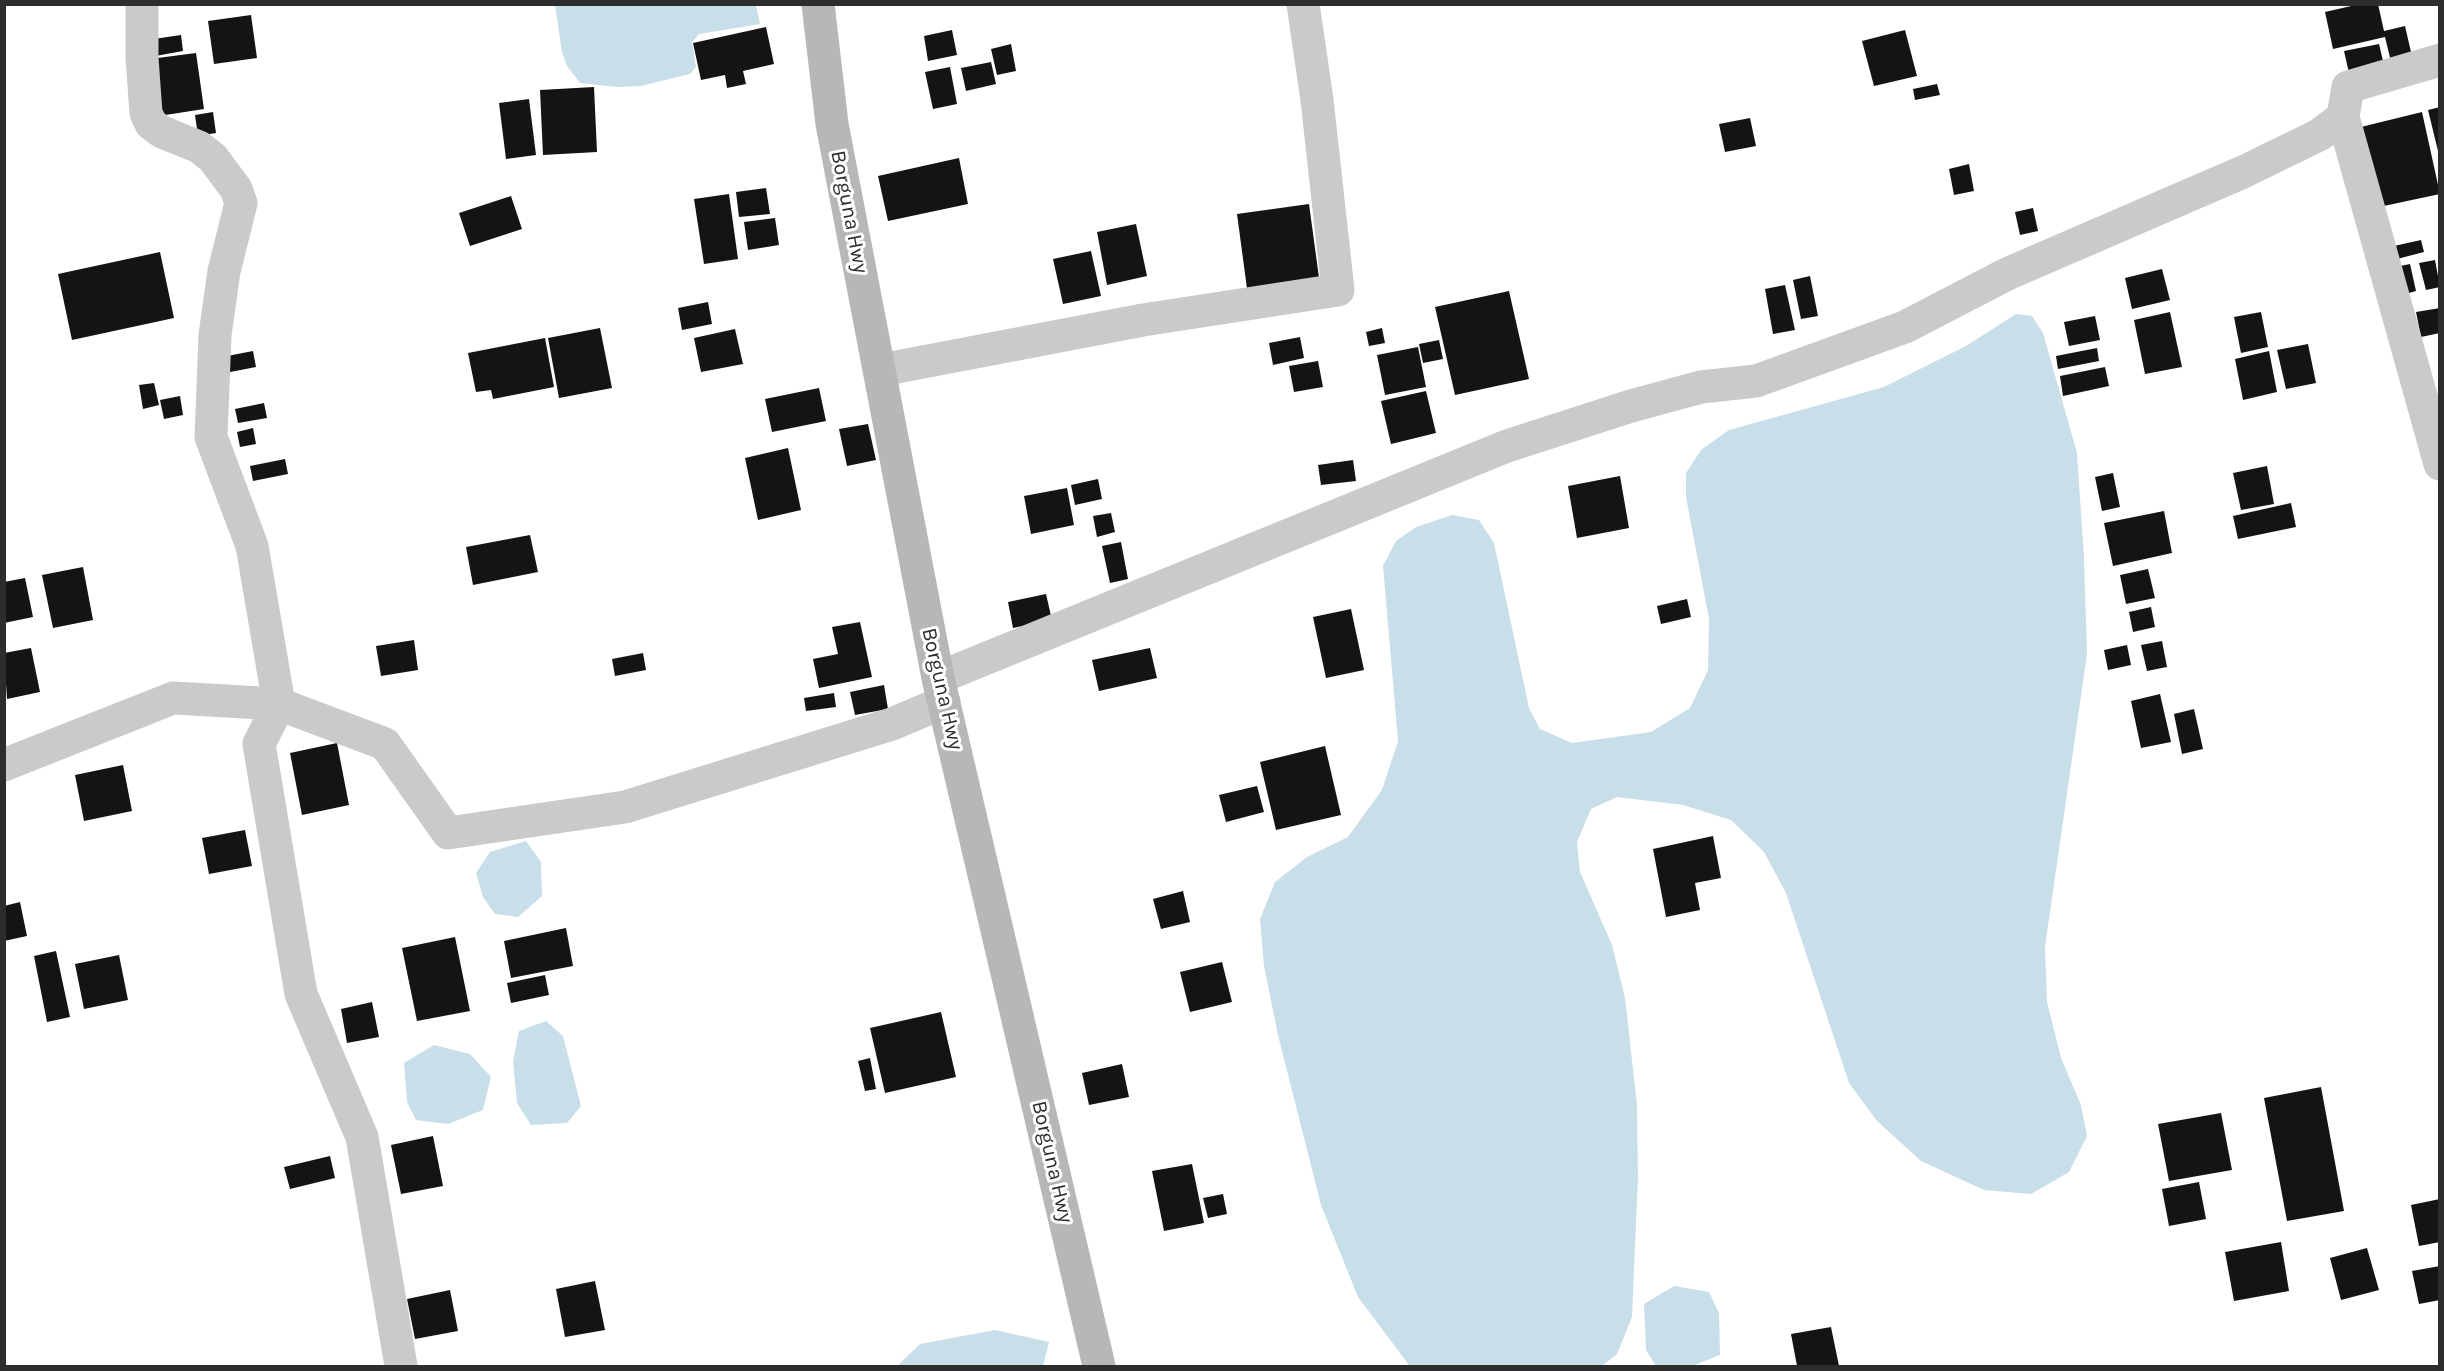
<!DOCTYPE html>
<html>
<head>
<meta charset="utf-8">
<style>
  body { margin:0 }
  #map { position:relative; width:2444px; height:1371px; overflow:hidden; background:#fff; font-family:Karla,sans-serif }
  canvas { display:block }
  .frame { position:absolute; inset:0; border:6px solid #2d2d2d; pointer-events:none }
</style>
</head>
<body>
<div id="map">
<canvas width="2444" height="1371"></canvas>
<div class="frame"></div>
</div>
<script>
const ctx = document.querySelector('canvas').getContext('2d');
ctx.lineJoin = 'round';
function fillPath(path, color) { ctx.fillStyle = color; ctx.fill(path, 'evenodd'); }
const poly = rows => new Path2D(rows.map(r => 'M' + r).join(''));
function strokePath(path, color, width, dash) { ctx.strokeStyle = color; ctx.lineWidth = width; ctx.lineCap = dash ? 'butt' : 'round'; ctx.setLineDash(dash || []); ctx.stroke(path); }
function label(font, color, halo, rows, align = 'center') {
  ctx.font = font + ' Karla,sans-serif'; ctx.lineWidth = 6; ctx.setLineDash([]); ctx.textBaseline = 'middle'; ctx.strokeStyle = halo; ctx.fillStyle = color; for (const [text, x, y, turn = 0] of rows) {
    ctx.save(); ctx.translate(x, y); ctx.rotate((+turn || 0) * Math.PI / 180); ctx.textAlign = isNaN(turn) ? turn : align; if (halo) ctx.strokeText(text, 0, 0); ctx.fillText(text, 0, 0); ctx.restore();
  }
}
fillPath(poly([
  [555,5,756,5,760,24,699,34,692,42,696,67,690,74,641,86,617,87,580,83,567,66,562,52],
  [2016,314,2032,316,2043,333,2077,453,2084,557,2087,654,2045,947,2047,1002,2061,1058,2081,1105,2087,1136,2069,1172,2031,1194,1984,1190,1921,1161,1877,1121,1849,1083,1786,893,1764,852,1731,820,1683,805,1617,797,1591,809,1577,842,1580,872,1612,945,1625,998,1637,1105,1638,1177,1632,1317,1617,1354,1602,1366,1409,1365,1358,1297,1321,1205,1278,1035,1264,966,1260,919,1275,882,1307,857,1348,837,1382,790,1398,741,1383,566,1396,541,1416,527,1452,515,1479,520,1494,543,1529,708,1540,729,1572,743,1651,732,1690,708,1708,670,1709,619,1686,497,1686,473,1701,450,1729,430,1884,387,1966,346],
  [526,841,541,862,542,896,518,917,495,914,483,897,476,873,490,852],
  [546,1021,563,1036,581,1106,567,1123,531,1125,517,1103,513,1061,519,1031],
  [434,1045,470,1054,491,1077,483,1110,448,1124,416,1120,407,1102,404,1063],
  [1674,1286,1709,1292,1719,1313,1720,1355,1692,1366,1656,1366,1646,1350,1644,1304],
  [995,1330,1049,1342,1043,1366,897,1366,920,1344]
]), '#c8dee9');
fillPath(poly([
  [2360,4,2378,4,2384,31,2405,26,2414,65,2393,70,2385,37,2333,49,2325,12],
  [251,15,257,58,214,64,208,21],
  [766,27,774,64,743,71,746,84,727,88,725,75,701,80,693,43],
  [952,30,957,55,928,61,924,36],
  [1905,30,1917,76,1874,86,1862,41],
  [181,35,183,51,150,57,147,40],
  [1011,44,1016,71,997,75,991,49],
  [2379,44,2384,65,2349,73,2344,51],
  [196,53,204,109,159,116,150,59],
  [991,62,996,84,966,91,961,68],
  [950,67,957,104,933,109,925,72],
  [1937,84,1940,95,1915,100,1913,89],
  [594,87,597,152,543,155,540,90],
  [529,99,536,155,506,159,499,103],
  [2440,107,2440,155,2439,155,2428,110],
  [213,112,216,133,198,136,195,115],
  [2422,112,2440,194,2379,207,2361,127],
  [1750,118,1756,146,1725,152,1719,124],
  [959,158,968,204,888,221,878,176],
  [1969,164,1974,191,1954,195,1949,169],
  [766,188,770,214,739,217,736,192],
  [729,194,738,259,704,264,694,199],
  [511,196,522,229,470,246,459,213],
  [1309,204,1320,285,1248,296,1237,214],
  [2033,208,2038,231,2020,235,2015,212],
  [775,218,779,245,748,250,744,222],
  [1136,224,1147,276,1107,285,1097,232],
  [2421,240,2424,252,2397,259,2394,246],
  [1091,251,1101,296,1063,304,1053,259],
  [160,252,174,318,72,340,58,274],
  [2435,260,2440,287,2426,290,2419,263],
  [2410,264,2416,291,2399,296,2391,268],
  [2162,269,2170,300,2132,309,2125,278],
  [1810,276,1818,316,1801,319,1793,280],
  [1785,285,1795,330,1773,334,1765,289],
  [1509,291,1529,379,1455,395,1435,307],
  [708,302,712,324,682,330,678,308],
  [2440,308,2440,333,2421,337,2416,312],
  [2170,312,2182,367,2145,374,2134,320],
  [2261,312,2268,347,2241,353,2234,317],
  [2095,316,2100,340,2069,346,2064,322],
  [600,328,612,388,559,398,548,338],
  [1382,328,1385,343,1369,346,1366,332],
  [735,329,743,364,701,372,694,338],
  [1300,337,1304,358,1273,365,1269,343],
  [545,338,554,387,493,399,491,390,476,392,468,353],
  [1439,340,1443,359,1423,363,1419,344],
  [2308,344,2316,383,2286,389,2277,350],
  [1418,347,1426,387,1385,395,1377,355],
  [2097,348,2099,361,2058,369,2056,356],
  [253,351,256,367,225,373,222,357],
  [2269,351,2277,392,2243,400,2235,359],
  [1318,361,1323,387,1294,392,1289,366],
  [2105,367,2109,386,2063,396,2060,376],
  [154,383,159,405,143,409,139,385],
  [819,388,826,421,772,432,765,399],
  [1426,391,1436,433,1391,444,1381,401],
  [180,396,183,415,164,419,160,400],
  [264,403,267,418,238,423,235,409],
  [868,424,876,460,847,466,839,429],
  [253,428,256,444,240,447,237,432],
  [788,448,801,510,758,520,745,458],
  [285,459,288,474,253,481,250,466],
  [1353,460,1356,481,1321,485,1318,465],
  [2267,466,2274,504,2241,510,2233,473],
  [2113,473,2120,507,2102,511,2095,477],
  [1620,476,1629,528,1577,538,1568,486],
  [1098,479,1102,499,1075,505,1071,485],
  [1067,488,1074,525,1031,534,1024,496],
  [2291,503,2296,527,2238,539,2233,516],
  [2164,511,2172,553,2113,566,2104,523],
  [1111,513,1115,532,1097,537,1093,516],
  [530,535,538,572,473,585,466,547],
  [1121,542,1128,579,1110,583,1102,546],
  [83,567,93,620,53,628,42,575],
  [2148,569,2155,598,2126,604,2120,575],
  [25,578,33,617,4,623,4,582],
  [1046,594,1052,620,1013,628,1008,602],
  [1687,599,1691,617,1661,624,1657,606],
  [2151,607,2155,627,2133,632,2129,612],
  [1351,609,1364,670,1326,678,1313,617],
  [860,622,872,677,819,688,813,659,838,654,832,627],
  [414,640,418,670,381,676,376,646],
  [2162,641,2167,667,2147,671,2141,645],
  [2127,645,2131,665,2108,670,2104,650],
  [31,648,40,692,7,699,4,653],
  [1150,648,1157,678,1099,691,1092,660],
  [643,653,646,670,615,676,612,659],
  [884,685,888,709,855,715,850,692],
  [834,693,836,707,806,711,804,698],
  [2160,694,2171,742,2141,748,2131,701],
  [2194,709,2203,749,2182,754,2174,714],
  [337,743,349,805,302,815,290,753],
  [1325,746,1341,815,1276,830,1260,762],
  [123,765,132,811,84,821,75,775],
  [1257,786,1264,812,1226,822,1219,795],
  [245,830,252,866,209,874,202,838],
  [1713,836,1721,878,1695,883,1700,910,1666,917,1653,849],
  [1183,891,1190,922,1161,929,1153,899],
  [20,902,27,936,4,941,4,906],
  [566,928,573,966,511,978,504,941],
  [455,937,470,1011,417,1021,402,948],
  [56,951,70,1017,47,1022,34,956],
  [119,955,128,1000,84,1009,75,964],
  [1222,962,1232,1002,1190,1012,1180,972],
  [545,975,549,995,511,1003,507,983],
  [372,1002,379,1037,347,1043,341,1009],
  [941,1012,956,1077,885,1093,870,1028],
  [870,1058,876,1089,865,1091,858,1061],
  [1122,1064,1129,1097,1089,1105,1082,1073],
  [2321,1087,2344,1211,2287,1221,2264,1098],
  [2221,1113,2232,1170,2169,1181,2158,1124],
  [433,1136,443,1186,401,1194,391,1145],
  [330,1156,335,1178,290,1189,284,1167],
  [1192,1164,1204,1223,1164,1231,1152,1171],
  [2199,1182,2206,1219,2169,1226,2162,1189],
  [1223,1194,1227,1214,1208,1218,1203,1198],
  [2440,1199,2440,1242,2419,1246,2411,1205],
  [2281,1242,2289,1291,2234,1301,2225,1252],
  [2367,1248,2379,1290,2341,1300,2330,1258],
  [2440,1266,2440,1300,2419,1304,2412,1271],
  [595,1281,605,1330,565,1337,556,1289],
  [450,1290,458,1331,415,1339,407,1299],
  [1831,1327,1839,1366,1797,1366,1791,1334]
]), '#141414');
strokePath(poly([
  [142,4,142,58,146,113,151,124,162,132,199,147,213,158,236,189,241,203,224,271,215,335,211,437,252,546,279,704,259,744,301,994,362,1137,401,1366],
  [2343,117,2440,464],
  [881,370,1143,320,1338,290,1317,100,1303,4],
  [938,678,1507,446,1631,406,1701,387,1756,381,1905,327,2007,274,2243,172,2319,135,2343,117,2348,87,2440,60],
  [4,765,173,698,279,704,385,744,448,833,625,807,892,724,944,702]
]), '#cacaca', 33);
strokePath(poly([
  [818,4,832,124,938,678,1099,1366]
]), '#b7b7b7', 33);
label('21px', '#2d2d2d', '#fff', [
  ["Borguna Hwy",849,212,79],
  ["Borguna Hwy",942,689,77],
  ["Borguna Hwy",1052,1162,77]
]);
</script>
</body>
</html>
